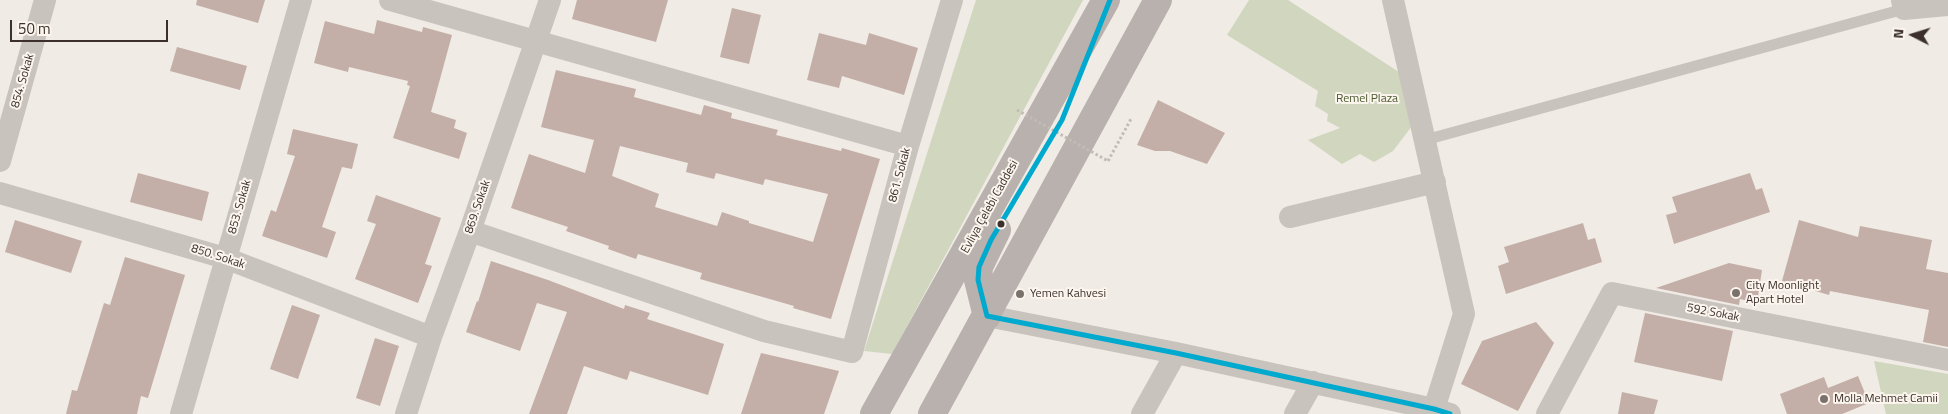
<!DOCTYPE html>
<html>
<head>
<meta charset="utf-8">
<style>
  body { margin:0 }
  #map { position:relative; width:1948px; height:414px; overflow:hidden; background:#f0ebe5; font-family:"Titillium Web",sans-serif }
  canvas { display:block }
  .north { position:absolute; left:1888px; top:10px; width:50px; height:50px; -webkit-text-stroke:4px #fbf5ee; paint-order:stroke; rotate:275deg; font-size:14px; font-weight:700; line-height:20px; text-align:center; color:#3b302b }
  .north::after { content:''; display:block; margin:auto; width:18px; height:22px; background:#3b302b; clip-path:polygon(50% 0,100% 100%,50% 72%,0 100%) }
  .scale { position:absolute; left:10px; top:20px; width:158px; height:22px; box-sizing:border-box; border:2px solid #3b302b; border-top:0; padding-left:6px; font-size:15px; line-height:18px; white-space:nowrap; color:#3b302b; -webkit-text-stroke:4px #fbf5ee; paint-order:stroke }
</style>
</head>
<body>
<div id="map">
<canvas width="1948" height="414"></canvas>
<div class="north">N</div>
<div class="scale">50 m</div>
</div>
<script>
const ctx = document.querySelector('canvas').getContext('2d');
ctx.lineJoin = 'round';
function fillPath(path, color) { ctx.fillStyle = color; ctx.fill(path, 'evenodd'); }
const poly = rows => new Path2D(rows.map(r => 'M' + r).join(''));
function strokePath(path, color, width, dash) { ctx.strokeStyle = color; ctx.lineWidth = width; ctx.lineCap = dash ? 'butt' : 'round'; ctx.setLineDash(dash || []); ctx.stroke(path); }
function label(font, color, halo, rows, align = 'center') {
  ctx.font = font + ' "Titillium Web",sans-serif'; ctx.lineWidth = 4; ctx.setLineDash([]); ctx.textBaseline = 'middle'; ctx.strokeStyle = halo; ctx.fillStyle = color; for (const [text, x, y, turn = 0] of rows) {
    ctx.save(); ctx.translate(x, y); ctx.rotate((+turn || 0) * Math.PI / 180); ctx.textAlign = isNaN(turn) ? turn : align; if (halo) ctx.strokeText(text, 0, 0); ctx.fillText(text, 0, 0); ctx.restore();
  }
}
fillPath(poly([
  [976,0,1083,0,892,354,864,351],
  [1249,0,1288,0,1402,74,1412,126,1393,151,1374,162,1360,154,1342,164,1308,140,1340,128,1327,121,1328,114,1315,106,1318,91,1227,35],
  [1874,361,1948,374,1948,414,1886,414]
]), '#d1d6bf');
fillPath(poly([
  [197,0,265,0,258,23,196,5],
  [577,0,668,0,656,42,572,19],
  [732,8,761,15,749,64,720,57],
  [377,20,422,32,423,27,452,35,431,112,456,120,454,128,467,133,459,159,393,138,410,86,407,85,408,81,349,67,348,72,314,63,325,21,374,34],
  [819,33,866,45,869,33,918,48,904,95,842,76,839,88,807,80],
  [177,47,247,66,240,90,170,71],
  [556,70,636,89,634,97,701,115,704,105,732,113,731,118,778,130,776,135,841,151,842,148,880,159,831,319,793,308,794,306,700,279,702,273,638,254,636,259,608,249,609,246,566,231,568,227,511,208,529,154,585,173,594,140,541,127],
  [620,146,688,163,686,172,714,179,716,173,763,185,765,179,828,194,813,242,749,223,749,221,722,212,717,226,655,207,659,194,612,176],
  [1158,100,1225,133,1207,164,1170,151,1155,151,1137,145],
  [293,129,358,144,352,169,342,167,322,227,336,232,327,258,262,236,271,210,276,212,295,156,287,154],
  [138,173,209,192,202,221,130,202],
  [1750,173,1756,190,1762,188,1770,212,1674,244,1666,215,1677,212,1672,197],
  [376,195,441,218,425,264,432,266,418,303,355,279,376,224,367,221],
  [15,220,82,241,71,273,5,252],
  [1799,220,1858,237,1860,226,1932,240,1926,269,1948,273,1948,347,1923,342,1929,310,1830,291,1829,295,1782,281],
  [1583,223,1588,240,1595,238,1602,262,1506,294,1498,266,1509,262,1504,247],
  [125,257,185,275,148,398,141,396,137,414,66,414,72,390,77,391,104,303,110,305],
  [491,261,548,280,624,309,625,305,650,313,647,319,724,344,708,395,630,371,627,380,584,366,567,414,529,414,567,312,537,303,520,351,466,332,477,301,478,302],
  [1729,263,1762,270,1757,303,1740,299,1739,305,1656,288],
  [292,305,320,315,298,379,270,369],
  [1645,313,1733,331,1722,381,1634,362],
  [1536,322,1554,343,1518,411,1461,384,1482,341],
  [375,338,399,346,380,406,356,398],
  [761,353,839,371,824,414,741,414],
  [1858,376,1869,403,1842,414,1787,414,1780,394,1824,377,1828,388],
  [1622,392,1658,400,1654,414,1618,414]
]), '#c3afa7');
strokePath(poly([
  [1108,161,1131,119]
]), '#c2bbb6', 3, [2.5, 2.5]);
strokePath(poly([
  [1425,140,1904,9]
]), '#c9c3be', 11);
strokePath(poly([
  [390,0,908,146],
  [1393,0,1464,314,1434,409],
  [1902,0,1904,9,1948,5],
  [0,161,45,0],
  [0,193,225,258,431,337],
  [1290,217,1435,182],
  [470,231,764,331,852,352,908,146,952,0],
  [987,316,1176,353,1434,409,1450,414],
  [181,414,301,0],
  [406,414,431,337,470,231,550,0],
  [1142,414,1176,353],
  [1295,414,1313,382],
  [1547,414,1612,293,1948,360]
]), '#c9c3be', 22);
strokePath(poly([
  [987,316,978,280,979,267,997,230],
  [874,414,1106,0],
  [932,414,1158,0]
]), '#b8b1ad', 28);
strokePath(poly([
  [1017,110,1108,161]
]), '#c2bbb6', 3, [2.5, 2.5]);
strokePath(poly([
  [1110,0,1062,120,991,240,979,267,978,280,987,316,1176,353,1434,409,1450,414]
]), '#00a9ce', 5);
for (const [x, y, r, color] of [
  [1001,224,4.5,"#3b302b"],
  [1736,293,5,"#7a716c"],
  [1020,294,5,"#7a716c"],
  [1824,399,5,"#7a716c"]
]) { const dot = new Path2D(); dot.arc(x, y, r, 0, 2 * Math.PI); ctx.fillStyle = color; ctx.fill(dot); strokePath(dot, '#fbf5ee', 2); }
label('12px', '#3b302b', '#fbf5ee', [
  ["854. Sokak",23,81,-74],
  ["861. Sokak",900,175,-75],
  ["853. Sokak",240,207,-74],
  ["869. Sokak",478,207,-71],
  ["Evliya Çelebi Caddesi",990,207,-61],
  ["850. Sokak",218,257,18],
  ["592 Sokak",1713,313,11]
]);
label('12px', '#4a5a2e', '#fbf5ee', [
  ["Remel Plaza",1367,99]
]);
label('12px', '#3b302b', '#fbf5ee', [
  ["City Moonlight",1746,286],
  ["Apart Hotel",1746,300],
  ["Yemen Kahvesi",1030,294],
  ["Molla Mehmet Camii",1834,399]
], 'left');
</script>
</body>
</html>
